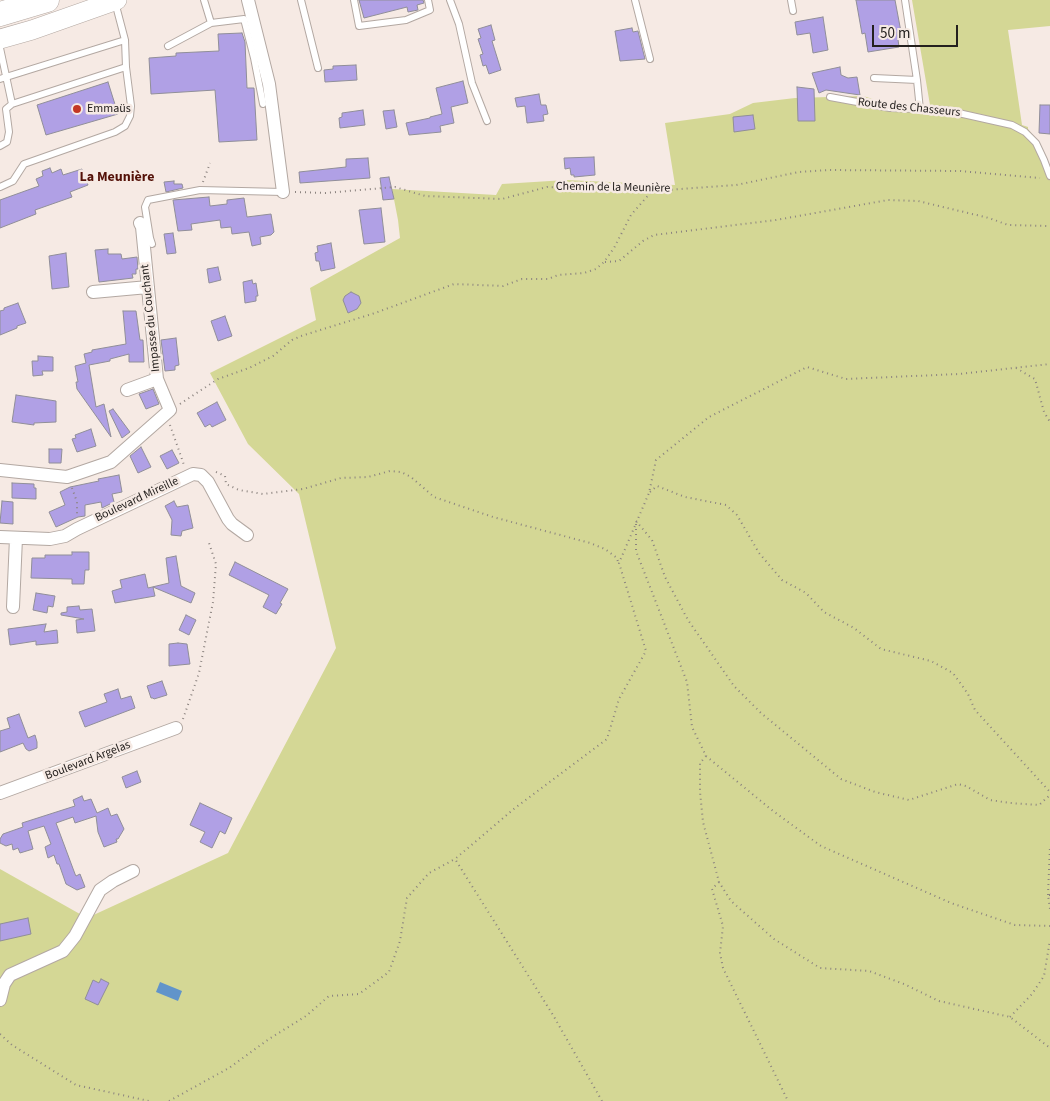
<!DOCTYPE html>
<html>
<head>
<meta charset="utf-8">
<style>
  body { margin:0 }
  #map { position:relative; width:1050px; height:1101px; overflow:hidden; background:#f6eae4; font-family:"Source Sans 3",sans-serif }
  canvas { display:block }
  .scale { position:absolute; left:872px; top:25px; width:86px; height:22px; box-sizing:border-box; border:2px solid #24201e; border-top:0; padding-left:6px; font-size:15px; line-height:18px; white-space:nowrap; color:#24201e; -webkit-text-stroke:4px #f6eae4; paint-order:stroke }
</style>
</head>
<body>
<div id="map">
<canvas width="1050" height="1101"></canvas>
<div class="scale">50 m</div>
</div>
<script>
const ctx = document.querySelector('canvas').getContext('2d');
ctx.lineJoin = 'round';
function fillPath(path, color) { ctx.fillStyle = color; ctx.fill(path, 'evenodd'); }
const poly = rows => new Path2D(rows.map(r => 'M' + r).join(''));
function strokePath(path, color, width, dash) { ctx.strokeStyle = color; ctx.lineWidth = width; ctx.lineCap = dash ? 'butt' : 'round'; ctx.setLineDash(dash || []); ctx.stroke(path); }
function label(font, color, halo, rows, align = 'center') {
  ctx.font = font + ' "Source Sans 3",sans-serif'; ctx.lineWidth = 5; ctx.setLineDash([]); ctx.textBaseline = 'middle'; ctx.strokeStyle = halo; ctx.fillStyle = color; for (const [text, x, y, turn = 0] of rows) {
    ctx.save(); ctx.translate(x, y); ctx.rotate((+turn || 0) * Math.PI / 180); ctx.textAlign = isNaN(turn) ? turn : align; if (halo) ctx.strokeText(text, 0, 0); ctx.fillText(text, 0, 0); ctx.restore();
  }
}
fillPath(poly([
  [912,0,1050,0,1050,26,1008,30,1022,125,1028,127,1028,129,1036,139,1050,166,1050,1101,0,1101,0,869,87,918,228,853,336,648,299,494,248,444,210,373,316,320,310,288,400,238,398,220,392,189,496,195,502,184,566,180,675,185,665,123,730,114,753,103,795,98,863,96,896,106,930,105]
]), '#d4d795');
fillPath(poly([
  [160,982,182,991,178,1001,156,992]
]), '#6194ca');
const building = poly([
  [359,0,423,0,424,3,417,5,418,10,408,12,407,7,364,18,359,0],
  [856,0,895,0,901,32,897,32,899,47,868,52,865,33,862,34,856,0],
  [823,17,828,50,813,53,810,33,797,35,795,22,823,17],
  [491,25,495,40,492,41,501,70,489,74,486,65,483,66,480,55,483,54,478,39,481,38,478,29,491,25],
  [632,28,633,32,638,31,645,59,620,61,615,31,632,28],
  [242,33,245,42,247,88,254,88,257,140,219,142,215,90,151,94,149,58,176,56,176,53,219,51,218,34,242,33],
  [356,65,357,80,325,82,324,70,333,69,333,66,356,65],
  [840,67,841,75,848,78,857,77,860,95,826,90,819,93,812,73,840,67],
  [463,81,468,103,451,107,454,123,440,126,441,132,409,135,406,123,430,118,430,117,442,114,436,88,463,81],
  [108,82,118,114,46,135,37,105,108,82],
  [797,87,814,89,815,121,798,121,797,87],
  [539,94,541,105,546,105,548,114,543,115,544,121,527,123,525,106,517,107,515,98,539,94],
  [1040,105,1050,105,1050,134,1039,133,1040,105],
  [363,110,365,125,340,128,339,118,342,117,342,113,363,110],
  [394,110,397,127,386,129,383,111,394,110],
  [753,115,755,129,734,132,733,117,753,115],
  [594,157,595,175,574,177,574,175,571,175,570,168,565,169,564,158,594,157],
  [368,158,370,178,300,183,299,172,346,167,346,159,368,158],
  [50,168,52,173,61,169,63,175,82,169,88,185,70,192,72,197,35,210,36,214,0,228,0,200,39,186,36,179,43,176,42,171,50,168],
  [389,177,394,199,383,200,380,178,389,177],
  [174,181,174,184,182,184,183,188,166,192,164,182,174,181],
  [209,197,210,206,227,204,227,200,244,198,247,217,271,214,274,232,271,235,260,237,261,244,252,246,249,232,232,234,231,227,221,228,220,220,191,224,192,230,178,231,173,200,209,197],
  [381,208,385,242,364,244,359,210,381,208],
  [173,233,176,253,167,254,164,234,173,233],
  [331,243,335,268,321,271,319,261,316,261,315,253,318,252,317,246,331,243],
  [108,249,108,254,121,254,122,259,137,257,138,269,136,269,136,274,132,274,133,278,99,282,95,250,108,249],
  [66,253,69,287,52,289,49,256,66,253],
  [218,267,221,280,209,283,207,269,218,267],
  [252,280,253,284,256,283,258,296,256,296,256,301,245,303,243,282,252,280],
  [351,292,359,296,361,303,357,309,348,313,343,300,345,296,351,292],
  [18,303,26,323,17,326,17,328,0,335,0,311,4,310,4,308,18,303],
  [123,311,136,311,140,340,143,340,144,362,129,362,129,354,110,359,110,361,89,365,96,407,104,404,111,437,77,389,76,382,78,382,75,366,86,363,84,354,92,352,92,350,126,344,123,311],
  [225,316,232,336,218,341,211,321,225,316],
  [176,338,179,365,175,366,175,370,165,371,161,340,176,338],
  [38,356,53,357,53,371,42,371,43,375,33,376,32,361,38,361,38,356],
  [153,389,159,404,146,409,139,394,153,389],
  [16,395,56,401,56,422,34,423,34,425,12,422,16,395],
  [217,402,226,420,212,427,210,424,205,427,197,413,217,402],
  [113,409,130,432,122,438,109,411,113,409],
  [91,429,96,446,77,452,72,439,76,438,75,435,91,429],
  [141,447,151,467,138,473,130,456,141,447],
  [49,449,62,449,61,463,49,463,49,449],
  [172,450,179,463,167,469,160,456,172,450],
  [119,475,122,492,112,494,114,502,102,508,101,502,85,505,85,516,78,517,56,527,49,512,65,505,60,492,70,487,99,481,98,479,119,475],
  [12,483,34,484,34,488,36,488,36,499,12,498,12,483],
  [2,501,13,502,13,524,0,523,2,501],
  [174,501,177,507,188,505,193,528,182,531,181,536,171,535,172,520,165,506,174,501],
  [72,552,89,552,89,570,85,570,84,584,72,584,72,579,31,578,32,558,45,558,45,555,72,555,72,552],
  [176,556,181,586,195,593,191,603,153,587,155,596,115,603,112,591,122,588,120,580,145,574,148,588,169,583,166,558,176,556],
  [235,562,288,589,280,603,282,604,276,614,263,607,269,595,229,575,235,562],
  [36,593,55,596,53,607,48,606,47,613,33,610,36,593],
  [79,606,80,610,92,609,95,631,77,633,76,620,84,619,61,615,61,613,67,612,67,607,79,606],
  [186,615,196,620,189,635,179,630,186,615],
  [46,624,44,632,57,630,58,643,36,645,36,641,10,645,8,629,46,624],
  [178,643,187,644,190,664,169,666,169,644,178,643],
  [162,681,167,695,154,699,153,698,151,698,147,686,162,681],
  [118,689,121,699,131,696,135,708,85,727,79,712,107,702,104,694,118,689],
  [19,714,28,738,35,735,37,742,37,748,29,751,26,749,23,743,0,752,0,731,10,728,7,718,19,714],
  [137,771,141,782,126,788,122,777,137,771],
  [82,796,84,801,91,799,97,813,108,808,111,816,117,814,124,829,118,839,116,839,117,842,104,847,98,832,96,816,75,823,73,817,56,823,75,874,76,876,80,874,85,887,77,890,66,884,59,864,57,864,54,855,48,858,45,847,51,844,44,826,28,831,33,849,20,853,18,848,13,850,12,844,6,846,0,843,0,839,3,834,23,827,22,823,75,806,73,800,82,796],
  [200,803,232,818,225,834,220,831,212,848,200,842,205,832,190,825,200,803],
  [28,918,31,934,0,941,0,924,28,918],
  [101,979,109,983,98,1005,85,999,93,980,99,983,101,979]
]);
fillPath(building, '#b0a0e5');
strokePath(building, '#908e98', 1);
const lane = poly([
  [204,0,211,23],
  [301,0,318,68],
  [354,0,359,26,406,20,430,10,428,0],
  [450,0,459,24,472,83,487,121],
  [635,0,650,59],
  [791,0,793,11],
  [905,0,917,80],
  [168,46,211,23,244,19,254,58,263,104],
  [0,48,12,104],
  [874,78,917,80,920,110],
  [0,79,125,40],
  [830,97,890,108,945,110,1012,125,1025,132,1036,143,1044,160,1050,176],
  [0,146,7,142,9,132,6,109,12,104,126,67],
  [0,187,13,181,24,164,115,132,125,126,130,116,131,106,126,67,125,40,115,2],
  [152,244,150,238,145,207,148,200,200,190,283,192]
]);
const street = poly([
  [248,0,269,84,283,192],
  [93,292,148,287],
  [127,390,157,379],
  [0,470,67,477,111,462,170,410,157,379,142,227,140,223],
  [0,537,50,539,65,536,77,529,193,474,201,475,208,482,228,519,232,524,247,535],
  [13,607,16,538],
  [0,793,176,728],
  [0,1000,4,984,10,975,63,951,75,936,100,890,113,881,133,871]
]);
const secondary = poly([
  [0,39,32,30,117,0]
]);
const highway = poly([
  [0,14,47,0]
]);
strokePath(lane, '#b3a8a2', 8);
strokePath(street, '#b3a8a2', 14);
strokePath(secondary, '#b3a8a2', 20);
strokePath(highway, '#b3a8a2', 25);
strokePath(poly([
  [203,182,210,163],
  [295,192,325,193,395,187,425,196,502,199,547,187,652,191,736,185,799,172,828,170,960,171,1040,178],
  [605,262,619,261,643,241,654,235,776,220,888,200,918,201,989,218,1008,225,1050,226],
  [1016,368,1035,379,1044,412,1050,422],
  [180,404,218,379,249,368,273,356,292,340,301,336,375,313,454,284,503,286,522,279,548,279,558,275,584,273,596,269,604,262,614,248,631,215,652,191],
  [170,425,184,465],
  [216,472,225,476,226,484,239,490,263,494,303,489,341,478,368,477,390,471,401,472,411,477,434,497,493,517,590,543,605,549,617,558,618,562],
  [72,488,77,502,77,515],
  [650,492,657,486,685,497,726,505,737,515,759,553,782,580,806,593,824,612,854,628,881,649,931,661,953,673,968,694,975,710,1050,792],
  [636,521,652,540,665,577,688,620,734,686,761,713,841,779,875,792,909,800,958,784,966,786,990,800,1010,803,1039,805,1050,795],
  [636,524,636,551,687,682,692,727,706,756,773,811,821,846,951,903,1015,925,1050,926],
  [183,719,199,673,213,602,216,564,208,540],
  [706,756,700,763,700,792,703,822,719,882,731,901,774,939,820,968,869,971,904,984,939,1001,1010,1017,1050,1048],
  [719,882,712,889,723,926,720,953,723,968,788,1101],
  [1048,895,1050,846],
  [1050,895,1048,895,1050,909],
  [1010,1017,1032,994,1044,976,1050,940],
  [0,1034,12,1045,76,1085,149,1101],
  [169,1101,229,1068,269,1039,306,1016,329,996,359,994,389,972,400,941,407,898,429,873,455,859],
  [602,1101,553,1015,455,859,515,808,607,739,619,699,646,651,619,563,649,493,656,460,709,417,807,367,846,379,959,374,1050,364]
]), '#8b837f', 2, [1, 4]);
strokePath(lane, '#fff', 6);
strokePath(street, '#fff', 12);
strokePath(secondary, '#fff', 19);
strokePath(highway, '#fff', 24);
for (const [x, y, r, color] of [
  [77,109,5,"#c33724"]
]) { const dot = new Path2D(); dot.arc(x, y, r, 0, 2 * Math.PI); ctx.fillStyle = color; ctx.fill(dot); strokePath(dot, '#f6eae4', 2); }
label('12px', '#24201e', '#f6eae4', [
  ["Route des Chasseurs",909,108,6],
  ["Chemin de la Meunière",613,188,1],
  ["Impasse du Couchant",151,318,-96],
  ["Boulevard Mireille",137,500,-25],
  ["Boulevard Argelas",88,761,-21]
]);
label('12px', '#24201e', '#f6eae4', [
  ["Emmaüs",87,109]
], 'left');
label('bold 14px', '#541108', '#f6eae4', [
  ["La Meunière",117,178]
]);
</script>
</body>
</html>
